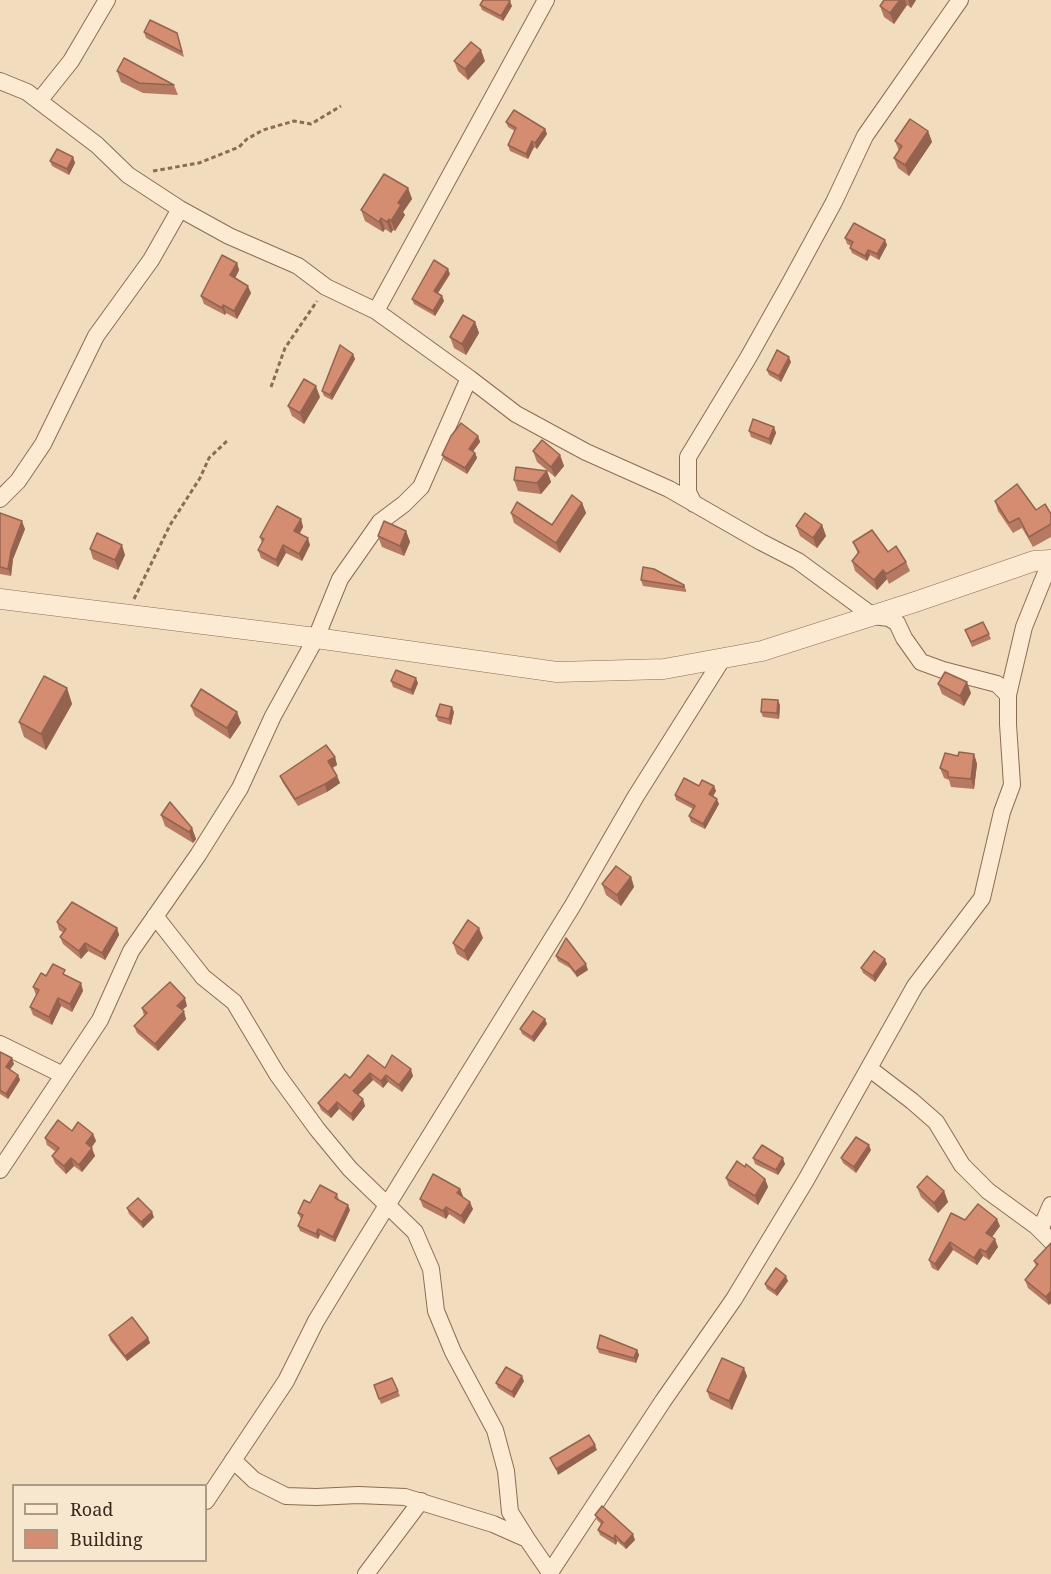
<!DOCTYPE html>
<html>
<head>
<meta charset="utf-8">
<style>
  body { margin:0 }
  #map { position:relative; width:1051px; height:1574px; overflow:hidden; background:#f2dcbe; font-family:"Noto Serif",serif }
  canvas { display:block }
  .legend { position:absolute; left:12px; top:1484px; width:195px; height:78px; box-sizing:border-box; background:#f8e7cf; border:2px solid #ac9a87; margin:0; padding:8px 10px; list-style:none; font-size:18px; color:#3a261b }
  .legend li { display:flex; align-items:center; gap:12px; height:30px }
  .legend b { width:30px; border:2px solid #ac9a87 }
</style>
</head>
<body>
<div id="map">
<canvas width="1051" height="1574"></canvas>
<ul class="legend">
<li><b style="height:8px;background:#fcead2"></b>Road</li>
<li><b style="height:16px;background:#d48d71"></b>Building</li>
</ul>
</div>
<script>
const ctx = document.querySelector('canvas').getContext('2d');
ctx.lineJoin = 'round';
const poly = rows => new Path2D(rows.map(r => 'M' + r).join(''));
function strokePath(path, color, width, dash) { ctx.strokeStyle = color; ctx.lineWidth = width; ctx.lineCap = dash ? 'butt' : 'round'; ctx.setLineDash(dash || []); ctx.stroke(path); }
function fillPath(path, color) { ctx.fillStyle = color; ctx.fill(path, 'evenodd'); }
const minor = poly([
  [0,81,27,92,97,145,128,175,180,209,229,236,298,266,326,287,376,311],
  [39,101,71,61,107,0],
  [469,378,516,414,586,452,669,489,761,542,798,561,873,616,889,618,897,623,904,638,921,662,943,670,997,684,1008,695,1008,724,1012,785,1002,812,982,898,915,986,806,1180,734,1299,663,1401,549,1574],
  [0,499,18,481,43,444,96,336,151,260,180,209],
  [694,504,688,492,688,457,748,358,790,283,834,202,865,136,960,0],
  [1008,695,1024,627,1051,560],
  [155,916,203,977,234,1002,277,1074,317,1129,350,1169,415,1232,431,1269,436,1311,453,1352,495,1430,506,1471,510,1512,527,1539,551,1574],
  [0,1044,63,1075],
  [870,1069,912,1101,936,1122,962,1165,988,1191,1036,1226,1051,1241],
  [0,1170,100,1020,131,951,198,855,240,788,273,716,316,638,340,579,380,522,404,504,421,487,469,378,376,311,546,0],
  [1040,1230,1051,1205],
  [233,1460,254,1480,286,1496,316,1497,358,1495,405,1497,493,1524,527,1539],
  [206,1501,286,1381,316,1321,347,1270,573,905,636,796,723,658],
  [366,1574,421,1501]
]);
const tertiary = poly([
  [0,599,316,638,557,672,664,669,762,651,915,602,1034,561,1051,560]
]);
strokePath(minor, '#8c6b55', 18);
strokePath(tertiary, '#8c6b55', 21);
strokePath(poly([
  [153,171,199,163,239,147,247,139,263,130,294,121,311,124,341,106],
  [271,387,285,348,317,301],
  [134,599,170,525,200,478,209,458,227,441]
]), '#8c6b55', 3, [4.5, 3]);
strokePath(minor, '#fcead2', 16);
strokePath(tertiary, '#fcead2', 20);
fillPath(poly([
  [884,0,916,0,911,8,907,5,894,24,884,17,880,6],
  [480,5,512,6,503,21,482,10],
  [144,32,179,39,184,57,146,38],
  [454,61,485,61,468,80,458,71],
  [117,71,174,85,178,95,143,93,121,82],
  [506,122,545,129,547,134,537,149,534,147,528,159,510,151,508,145,515,131,508,127],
  [928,131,932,142,909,176,898,168,894,158,899,151,895,141],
  [73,157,75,163,69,175,52,166,50,161],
  [408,188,412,199,403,212,405,215,395,231,393,230,391,233,385,229,383,232,365,221,361,210],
  [845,238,885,240,887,245,879,260,870,255,867,261,852,253,850,248,851,246,847,244],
  [237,263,239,270,235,278,251,293,237,319,226,313,225,315,204,304,201,296],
  [450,274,438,293,442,296,444,301,435,316,414,304,412,299],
  [475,322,479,333,466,355,454,348,450,337],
  [353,354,355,359,332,400,324,396,322,391],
  [791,362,781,382,769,375,767,370],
  [320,397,304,424,292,416,288,406],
  [774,427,776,433,771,445,751,437,749,431],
  [478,436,480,442,473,451,475,453,477,458,467,474,444,460,442,455],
  [533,451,560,455,564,466,555,477,537,462],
  [547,471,551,482,541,494,518,491,514,480],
  [995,501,1051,514,1051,537,1033,547,1022,528,1013,533,998,511],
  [582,503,586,513,560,553,514,523,511,513,552,525],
  [0,513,25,529,13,559,11,576,0,574],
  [301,519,303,527,300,533,310,545,302,561,286,553,278,567,261,558,258,550,262,543,260,537],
  [822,525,826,536,817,548,800,536,796,526],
  [406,531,410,542,404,556,382,547,378,536],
  [853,542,888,552,906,562,910,571,889,584,887,579,877,590,855,571,852,561,858,554],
  [90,549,125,555,118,570,93,559],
  [641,580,684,585,686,590,686,592,643,586],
  [983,622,991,639,972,647,965,630],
  [391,681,418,683,413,695,393,687],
  [938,684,971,693,964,706,942,694],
  [67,688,72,704,46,750,24,737,19,722],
  [780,705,779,719,763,717,761,712],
  [191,706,237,712,241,723,230,739,195,716],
  [454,712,451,725,438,721,436,716],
  [974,754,977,764,974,789,951,787,949,780,944,778,940,768,958,756],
  [335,757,337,765,332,768,337,776,340,783,327,792,298,806,283,783,280,776],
  [699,786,714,786,716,791,713,796,719,804,705,829,691,822,689,816,693,809,676,800,675,795],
  [161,815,192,828,196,839,193,843,165,826],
  [631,877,634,887,621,906,606,895,602,884],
  [57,922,117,928,119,935,105,960,88,951,81,959,63,944,60,937,64,933,59,930],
  [483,938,468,961,457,954,453,943],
  [556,956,588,970,577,977,570,968,558,961],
  [887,964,875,982,863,973,861,968],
  [46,976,67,976,81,983,83,991,72,1012,61,1006,52,1025,33,1015,30,1007,36,995,33,987],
  [187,1006,182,1010,186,1019,158,1051,137,1033,134,1026,144,1016,142,1008],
  [547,1024,534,1042,522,1034,520,1029],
  [0,1052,14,1064,10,1069,18,1075,20,1080,8,1099,0,1094],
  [385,1068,413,1076,402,1092,388,1082,383,1088,373,1080,358,1095,365,1106,353,1121,339,1109,331,1118,321,1110,318,1103,350,1078],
  [72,1131,93,1134,96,1141,91,1148,95,1156,82,1172,74,1166,66,1174,55,1163,52,1156,56,1152,47,1145,45,1138],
  [871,1150,856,1173,843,1163,841,1158],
  [753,1158,785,1164,778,1175,755,1164],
  [726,1178,765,1179,768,1187,758,1205,729,1186],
  [917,1187,944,1191,948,1202,938,1213,921,1197],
  [460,1189,463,1197,473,1209,464,1224,449,1214,446,1219,423,1207,420,1199],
  [337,1194,339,1200,350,1210,335,1242,320,1235,318,1239,300,1231,298,1226,301,1219,298,1213,310,1203],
  [127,1208,154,1217,143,1228,129,1214],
  [965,1220,1000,1226,992,1237,998,1247,989,1260,983,1256,977,1265,953,1250,938,1271,932,1268,929,1260],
  [1051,1243,1051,1303,1049,1305,1028,1288,1025,1280,1036,1266,1034,1261],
  [788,1281,777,1296,767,1289,765,1284],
  [109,1335,148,1338,150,1343,127,1361,110,1340],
  [597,1348,637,1350,639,1355,636,1363,599,1353],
  [747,1376,732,1410,710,1399,707,1391],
  [392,1378,400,1396,381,1404,374,1385],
  [524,1381,514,1398,498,1388,496,1383],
  [595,1515,635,1540,626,1549,617,1541,616,1545,600,1535,598,1530,601,1524,597,1520]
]), '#b67961');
fillPath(poly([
  [900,0,905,0,907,5,894,24,890,13],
  [908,0,916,0,911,8],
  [510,1,512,6,503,21,501,16],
  [481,50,485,61,468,80,465,69],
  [545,129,547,134,537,149,535,143],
  [928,131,932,142,909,176,905,165],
  [532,141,534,147,528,159,526,154],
  [73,157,75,163,69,175,67,169],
  [408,188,412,199,403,212,405,215,395,231,391,221,398,203],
  [381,218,385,229,383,232,379,222],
  [389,219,393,230,391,233,387,222],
  [885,240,887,245,879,260,877,254],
  [868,250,870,255,867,261,865,256],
  [237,263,239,270,233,283,230,275],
  [448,269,450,274,436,296,434,291],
  [248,286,251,293,237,319,234,311],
  [442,296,444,301,435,316,433,311],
  [223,305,226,313,225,315,222,308],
  [475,322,479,333,466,355,462,344],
  [353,354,355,359,332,400,330,395],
  [789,357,791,362,781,382,779,376],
  [316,386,320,397,304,424,300,413],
  [774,427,776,433,771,445,769,439],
  [478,436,480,442,471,454,469,449],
  [475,453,477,458,467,474,465,468],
  [560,455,564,466,555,477,551,467],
  [547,471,551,482,541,494,537,483],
  [582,503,586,513,560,553,556,543],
  [301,519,303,527,297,538,294,531],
  [22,521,25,529,13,559,11,576,8,569,11,551],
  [822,525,826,536,817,548,813,538],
  [406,531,410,542,404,556,400,546],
  [308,538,310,545,302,561,299,554],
  [122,545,125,555,118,570,115,560],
  [283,545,286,553,278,567,276,560],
  [883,570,887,579,877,590,874,580],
  [416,678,418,683,413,695,411,690],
  [967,682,971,693,964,706,960,696],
  [67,688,72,704,46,750,41,734],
  [778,700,780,705,779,719,777,713],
  [452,707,454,712,451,725,449,719],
  [237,712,241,723,230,739,227,728],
  [974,754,977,764,974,789,971,779],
  [335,757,337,765,331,769,328,761],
  [337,776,340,783,327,792,325,784],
  [714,786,716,791,711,800,709,794],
  [717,799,719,804,705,829,703,824],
  [192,828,196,839,193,843,189,832],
  [631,877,634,887,621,906,617,895],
  [117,928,119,935,105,960,102,953],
  [479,928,483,938,468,961,464,951],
  [85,943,88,951,81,959,79,951],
  [885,959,887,964,875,982,873,976],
  [586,964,588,970,577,977,575,972],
  [81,983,83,991,72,1012,70,1004],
  [58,998,61,1006,52,1025,49,1017],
  [185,998,187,1006,179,1013,177,1006],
  [184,1011,186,1019,158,1051,155,1044],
  [545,1019,547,1024,534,1042,532,1037],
  [12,1058,14,1064,8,1072,6,1067],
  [411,1069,413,1076,402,1092,399,1085],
  [370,1073,373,1080,355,1098,353,1091],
  [18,1075,20,1080,8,1099,6,1094],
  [386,1075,388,1082,383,1088,381,1081],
  [363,1099,365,1106,353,1121,351,1114],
  [337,1102,339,1109,331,1118,328,1112],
  [93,1134,96,1141,89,1151,86,1143],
  [869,1145,871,1150,856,1173,854,1167],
  [92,1148,95,1156,82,1172,79,1165],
  [71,1158,74,1166,66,1174,64,1166],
  [783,1158,785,1164,778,1175,776,1170],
  [765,1179,768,1187,758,1205,755,1196],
  [460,1189,463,1196,460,1201,457,1193],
  [944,1191,948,1202,938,1213,934,1203],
  [470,1202,473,1209,464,1224,461,1216],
  [348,1205,350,1210,335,1242,333,1237],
  [446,1207,449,1214,446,1219,443,1211],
  [152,1212,154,1217,143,1228,141,1222],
  [997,1219,1000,1226,989,1241,986,1233],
  [318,1229,320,1235,318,1239,316,1234],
  [995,1239,998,1247,989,1260,986,1252],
  [950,1242,953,1250,938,1271,935,1264],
  [980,1249,983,1256,977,1265,974,1258],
  [786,1276,788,1281,777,1296,775,1291],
  [1051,1291,1051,1303,1049,1305,1046,1297],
  [148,1338,150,1343,127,1361,125,1356],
  [637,1350,639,1355,636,1363,634,1358],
  [744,1368,747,1376,732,1410,729,1401],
  [522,1376,524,1381,514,1398,512,1392],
  [595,1445,597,1450,558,1475,556,1469],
  [633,1534,635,1540,626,1549,624,1544],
  [615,1535,617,1541,616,1545,614,1539]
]), '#94634f');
const building = poly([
  [483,0,508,0,510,1,501,16,480,5,483,0],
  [884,0,900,0,890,13,880,6,884,0],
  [150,20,177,33,182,52,144,32,150,20],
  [471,42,481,50,465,69,454,61,471,42],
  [124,58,174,85,139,83,117,71,124,58],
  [514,110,545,129,535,143,532,141,526,154,508,145,516,128,506,122,514,110],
  [910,119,928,131,905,165,894,158,902,146,895,141,910,119],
  [57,149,73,157,67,169,50,161,57,149],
  [384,174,408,188,398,203,401,205,391,221,389,219,387,222,381,218,379,222,361,210,384,174],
  [854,223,885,240,877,254,868,250,865,256,850,248,853,242,845,238,854,223],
  [222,255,237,263,230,275,248,286,234,311,223,305,222,308,201,296,222,255],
  [434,260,448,269,434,291,442,296,433,311,412,299,434,260],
  [463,315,475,322,462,344,450,337,463,315],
  [340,345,353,354,330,395,322,391,340,345],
  [777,350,789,357,779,376,767,370,777,350],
  [304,379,316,386,300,413,288,406,304,379],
  [753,419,774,427,769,439,749,431,753,419],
  [461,423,478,436,469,449,475,453,465,468,442,455,451,436,461,423],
  [542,440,560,455,551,467,533,451,542,440],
  [516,467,547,471,537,483,514,480,516,467],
  [1017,484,1036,510,1045,504,1051,514,1051,524,1029,537,1019,518,1009,523,995,501,1017,484],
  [572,495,582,503,556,543,511,513,517,502,552,525,572,495],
  [277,506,301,519,294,531,308,538,299,554,283,545,276,560,258,550,264,539,260,537,277,506],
  [0,513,22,521,11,551,8,569,0,567,0,513],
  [805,513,822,525,813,538,796,526,805,513],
  [384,521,406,531,400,546,378,536,384,521],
  [872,530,888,552,896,546,906,562,886,574,883,570,874,580,852,561,859,552,853,542,872,530],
  [97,533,122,545,115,560,90,549,97,533],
  [643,567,654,569,684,585,684,587,641,580,643,567],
  [983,622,989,634,971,642,965,630,983,622],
  [396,670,416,678,411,690,391,681,396,670],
  [945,672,967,682,960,696,938,684,945,672],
  [44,676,67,688,41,734,19,722,44,676],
  [201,689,237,712,227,728,191,706,201,689],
  [762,699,778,700,777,713,761,712,762,699],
  [440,704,452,707,449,719,436,716,440,704],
  [326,745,335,757,328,761,337,776,325,784,295,799,280,776,326,745],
  [959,752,974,754,971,779,948,777,948,772,940,768,945,753,958,756,959,752],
  [684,778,699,786,702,780,714,786,709,794,717,799,703,824,689,816,695,806,675,795,684,778],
  [170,802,192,828,189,832,161,815,170,802],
  [616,866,631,877,617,895,602,884,616,866],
  [72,902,117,928,102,953,85,943,79,951,60,937,66,929,57,922,72,902],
  [468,920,479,928,464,951,453,943,468,920],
  [566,938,586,964,575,972,568,963,556,956,566,938],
  [874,951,885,959,873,976,861,968,874,951],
  [53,964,65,970,63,974,81,983,70,1004,58,998,49,1017,30,1007,39,990,33,987,41,973,46,976,53,964],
  [170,982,185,998,177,1006,184,1011,155,1044,134,1026,147,1013,142,1008,170,982],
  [533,1011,545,1019,532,1037,520,1029,533,1011],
  [0,1052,12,1058,6,1067,18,1075,6,1094,0,1090,0,1052],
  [368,1055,385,1068,392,1055,411,1069,399,1085,386,1075,381,1081,370,1073,353,1091,363,1099,351,1114,337,1102,328,1112,318,1103,345,1074,350,1078,368,1055],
  [58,1120,72,1131,78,1122,93,1134,86,1143,92,1148,79,1165,71,1158,64,1166,52,1156,59,1148,45,1138,58,1120],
  [856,1137,869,1145,854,1167,841,1158,856,1137],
  [762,1145,783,1158,776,1170,753,1158,762,1145],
  [737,1161,745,1167,746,1164,765,1179,755,1196,726,1178,737,1161],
  [433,1174,460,1189,457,1193,470,1202,461,1216,446,1207,443,1211,420,1199,433,1174],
  [927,1176,944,1191,934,1203,917,1187,927,1176],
  [320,1185,337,1194,335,1198,348,1205,333,1237,318,1229,316,1234,298,1226,303,1215,298,1213,304,1200,310,1203,320,1185],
  [138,1198,152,1212,141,1222,127,1208,138,1198],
  [978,1204,997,1219,986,1233,995,1239,986,1252,980,1249,974,1258,950,1242,935,1264,929,1260,951,1213,965,1220,978,1204],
  [1051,1243,1051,1291,1046,1297,1025,1280,1038,1264,1034,1261,1051,1243],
  [776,1268,786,1276,775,1291,765,1284,776,1268],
  [132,1317,148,1338,125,1356,109,1335,132,1317],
  [600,1335,637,1350,634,1358,597,1348,600,1335],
  [722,1358,744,1368,729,1401,707,1391,722,1358],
  [506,1367,522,1376,512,1392,496,1383,506,1367],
  [392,1378,398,1391,379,1399,374,1385,392,1378],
  [589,1435,595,1445,556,1469,550,1458,589,1435],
  [602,1506,633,1534,624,1544,615,1535,614,1539,598,1530,603,1522,595,1515,602,1506]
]);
fillPath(building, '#d48d71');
strokePath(building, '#94634f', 1.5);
</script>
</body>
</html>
